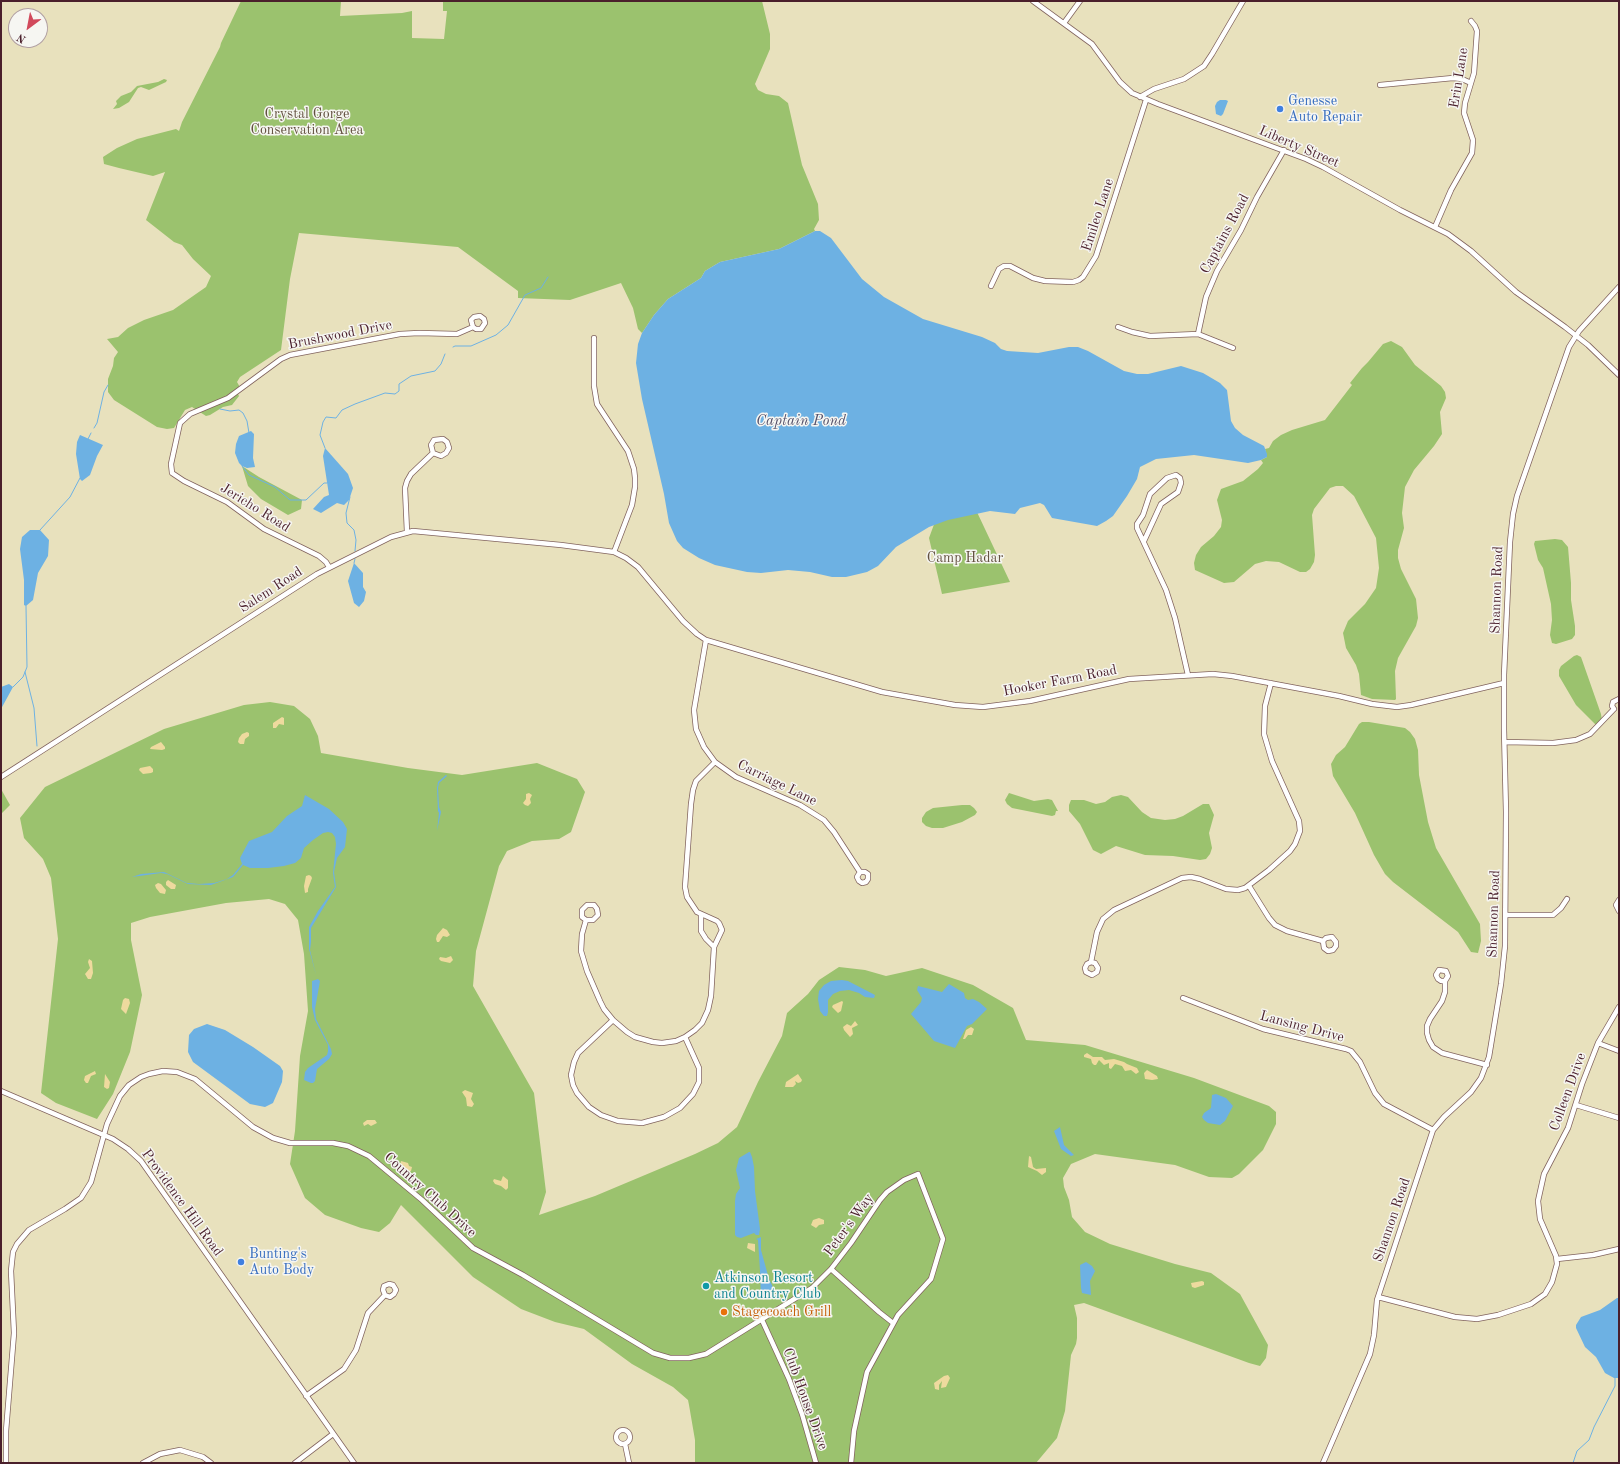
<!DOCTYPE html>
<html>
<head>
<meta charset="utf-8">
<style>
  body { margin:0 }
  #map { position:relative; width:1620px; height:1464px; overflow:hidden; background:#e8e1bd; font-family:"Old Standard TT",serif }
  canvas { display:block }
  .frame { position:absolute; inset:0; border:2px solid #4a1f2b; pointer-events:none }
  .north { position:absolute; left:8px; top:8px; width:40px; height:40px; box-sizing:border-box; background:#f6f6f2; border:1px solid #b1a0a2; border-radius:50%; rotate:212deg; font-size:11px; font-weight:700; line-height:16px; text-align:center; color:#4a1f2b }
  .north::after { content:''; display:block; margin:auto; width:14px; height:18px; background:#d1495b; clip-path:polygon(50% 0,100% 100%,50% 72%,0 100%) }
</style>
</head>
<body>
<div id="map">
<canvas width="1620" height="1464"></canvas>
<div class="frame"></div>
<div class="north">N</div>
</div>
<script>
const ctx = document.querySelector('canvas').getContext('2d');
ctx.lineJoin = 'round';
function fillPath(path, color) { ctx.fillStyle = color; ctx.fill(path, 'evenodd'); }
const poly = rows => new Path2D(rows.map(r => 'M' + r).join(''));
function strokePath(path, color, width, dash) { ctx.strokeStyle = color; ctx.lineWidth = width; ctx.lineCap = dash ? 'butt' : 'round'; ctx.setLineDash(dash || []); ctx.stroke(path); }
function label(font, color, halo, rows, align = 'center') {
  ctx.font = font + ' "Old Standard TT",serif'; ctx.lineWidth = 3; ctx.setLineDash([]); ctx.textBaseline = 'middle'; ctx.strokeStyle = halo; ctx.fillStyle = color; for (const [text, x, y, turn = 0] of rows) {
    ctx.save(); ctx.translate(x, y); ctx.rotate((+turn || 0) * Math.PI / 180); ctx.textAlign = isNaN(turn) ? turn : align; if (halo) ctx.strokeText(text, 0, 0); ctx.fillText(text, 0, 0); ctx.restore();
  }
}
fillPath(poly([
  [241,1,341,1,340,16,402,13,412,11,412,38,444,39,447,11,443,11,443,1,762,1,770,34,770,49,755,84,758,90,766,94,779,96,788,103,802,165,818,204,819,220,814,229,815,231,779,249,720,262,705,271,701,278,668,299,654,315,642,333,638,329,633,308,621,283,570,300,518,298,518,291,458,247,299,233,290,279,281,350,240,377,237,382,241,389,238,394,239,396,232,405,223,407,210,415,206,416,192,407,185,410,174,428,167,429,157,427,114,400,108,392,108,379,113,366,114,358,118,352,107,339,118,337,128,328,144,320,173,310,206,287,211,276,193,259,182,245,174,242,146,220,165,172,153,176,119,168,104,164,103,157,117,148,137,139,176,129,179,131,182,122,220,47,221,43],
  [164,79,167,80,166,82,149,90,141,87,138,88,129,102,119,108,113,109,117,104,116,101,121,96,131,92,137,86,158,82],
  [1391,341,1402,347,1415,365,1441,386,1445,392,1446,398,1440,412,1442,434,1434,446,1414,470,1405,487,1402,513,1404,528,1398,550,1398,558,1401,569,1416,599,1418,618,1416,626,1398,658,1395,671,1396,699,1395,700,1372,699,1361,695,1359,674,1356,665,1346,648,1343,633,1348,621,1365,604,1376,588,1379,568,1376,538,1354,496,1343,486,1336,486,1330,488,1314,509,1312,515,1315,555,1314,562,1310,569,1306,572,1300,572,1279,562,1266,561,1255,564,1234,582,1224,583,1195,570,1194,563,1196,555,1201,547,1214,536,1221,527,1222,520,1217,500,1221,489,1243,481,1258,469,1263,463,1261,460,1267,457,1265,449,1269,448,1273,441,1281,435,1292,430,1325,420,1352,385,1350,383,1362,368,1368,362,1383,344],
  [242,466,259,477,302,500,301,509,288,515,261,499,248,486],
  [976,510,1010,582,942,594,929,538,936,519],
  [1555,539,1562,540,1568,547,1571,583,1571,600,1575,626,1575,635,1572,639,1556,644,1552,643,1550,635,1552,620,1551,604,1543,568,1538,560,1534,544,1535,541],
  [1577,655,1581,657,1601,714,1602,721,1599,725,1595,724,1576,705,1559,676,1559,670,1561,666,1574,656],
  [270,702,294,706,310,719,318,736,321,753,408,768,462,775,537,763,577,779,585,792,571,832,559,839,532,841,507,851,499,866,476,951,473,986,534,1093,546,1192,539,1215,595,1196,695,1154,718,1143,737,1127,758,1082,782,1036,787,1013,808,994,819,980,839,967,865,970,886,976,922,968,973,985,1013,1008,1026,1040,1085,1045,1194,1078,1269,1106,1276,1112,1276,1124,1263,1150,1239,1174,1232,1178,1209,1177,1175,1165,1095,1154,1071,1164,1063,1178,1064,1187,1069,1200,1072,1217,1085,1232,1110,1244,1175,1264,1211,1273,1240,1294,1268,1345,1266,1358,1260,1366,1249,1363,1084,1303,1074,1305,1077,1318,1077,1338,1076,1344,1071,1355,1065,1411,1057,1438,1036,1463,695,1463,695,1440,689,1405,688,1400,673,1387,632,1364,584,1329,555,1322,521,1309,473,1277,401,1205,390,1223,379,1232,361,1228,325,1215,305,1198,290,1164,295,1131,300,1056,308,1011,304,954,298,920,285,904,269,899,226,903,150,917,131,923,131,940,142,995,130,1052,113,1094,97,1119,56,1103,41,1093,58,939,51,878,43,859,24,838,20,818,45,787,164,729,244,705],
  [1362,722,1369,722,1405,728,1410,732,1415,739,1418,750,1419,775,1428,822,1436,848,1480,924,1481,941,1478,953,1471,952,1458,932,1393,882,1385,874,1374,855,1355,813,1333,776,1331,764,1336,755,1345,747,1359,724],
  [1,789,10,805,1,814],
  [1009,793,1034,801,1048,799,1052,800,1058,811,1056,811,1055,815,1052,816,1012,808,1007,804,1005,800],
  [1121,795,1128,797,1142,812,1151,818,1165,820,1175,819,1183,816,1203,804,1209,804,1214,815,1209,833,1212,848,1210,854,1206,859,1200,860,1173,856,1145,855,1116,846,1101,854,1093,850,1080,824,1069,811,1069,805,1071,800,1084,800,1096,804,1105,802,1112,797],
  [962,805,970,805,974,808,977,812,975,815,962,822,943,828,932,828,926,826,922,822,922,818,926,812,933,808]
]), '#9bc26e');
fillPath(poly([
  [282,717,284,718,284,725,279,724,276,728,273,728,273,723],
  [247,732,249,733,249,736,245,739,244,744,240,744,238,742,239,738,242,734],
  [161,742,165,747,165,749,162,750,150,749,151,747],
  [150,766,153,769,153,772,151,773,143,774,139,770,140,768],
  [529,793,532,795,530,799,531,803,528,806,525,805,523,803,526,799,526,794],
  [309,875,311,876,312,878,308,889,308,892,305,893,304,886,306,876],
  [168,880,176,885,175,889,171,889,166,885,166,882],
  [158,883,161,884,166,890,165,894,160,893,156,888,155,885],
  [443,928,447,930,450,935,447,937,443,936,439,942,437,942,436,939,437,935],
  [451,956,453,960,450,963,441,961,439,959,440,957,446,958],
  [89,959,92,961,93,973,91,979,88,979,85,974,90,968,88,962],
  [125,998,129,999,130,1003,126,1014,121,1009,123,1000],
  [842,1001,843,1002,841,1011,838,1013,832,1007,833,1005],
  [855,1021,858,1025,852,1028,853,1034,850,1037,844,1030,843,1027,847,1024,851,1026],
  [971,1027,974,1029,972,1035,968,1035,965,1039,963,1039,966,1030],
  [1087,1053,1093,1057,1102,1057,1105,1060,1114,1059,1124,1062,1127,1064,1137,1068,1139,1072,1136,1074,1131,1070,1125,1071,1122,1066,1115,1064,1111,1069,1109,1068,1109,1063,1104,1065,1099,1060,1096,1065,1094,1065,1092,1063,1091,1059,1084,1057,1084,1055],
  [1147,1070,1157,1076,1158,1079,1152,1080,1145,1079,1144,1073],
  [95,1071,96,1074,91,1076,88,1083,86,1083,84,1080,85,1076],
  [105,1074,110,1082,109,1088,107,1089,104,1087],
  [798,1074,802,1080,801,1082,798,1083,795,1081,796,1084,793,1087,785,1087,786,1082],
  [465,1090,473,1093,471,1099,474,1104,472,1107,467,1106,466,1098,462,1092],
  [367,1120,375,1120,377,1123,371,1126,368,1124,364,1126,363,1123],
  [1029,1156,1031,1157,1033,1167,1036,1169,1046,1168,1046,1172,1042,1175,1037,1171,1028,1167],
  [401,1161,408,1163,409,1166,412,1167,411,1171,408,1171,400,1165],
  [503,1176,508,1180,508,1188,506,1190,501,1186,495,1184,493,1181,494,1179,501,1181],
  [819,1218,824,1220,824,1224,819,1225,816,1228,811,1225,813,1220],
  [748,1243,755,1244,755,1252,747,1248],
  [1202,1281,1204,1282,1204,1285,1195,1288,1192,1287,1191,1283],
  [948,1375,950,1378,946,1387,941,1388,942,1381,939,1385,939,1390,935,1389,934,1383,944,1376]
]), '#eeda9e');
fillPath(poly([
  [1220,100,1226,100,1228,101,1223,114,1221,116,1216,114,1215,106,1217,102],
  [815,231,820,231,831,238,862,279,884,297,923,319,982,337,995,343,1001,349,1007,351,1038,353,1069,347,1078,347,1088,351,1124,371,1137,374,1148,374,1181,366,1203,373,1220,383,1227,390,1231,421,1235,428,1243,435,1264,446,1267,454,1267,457,1261,460,1248,463,1194,455,1156,459,1140,467,1137,479,1127,496,1113,516,1106,521,1097,526,1052,518,1044,505,1040,503,1020,508,1015,514,990,511,948,520,929,527,896,547,878,566,867,572,846,577,832,577,810,572,788,570,761,573,747,572,715,565,699,558,683,548,677,541,669,523,664,494,642,399,636,363,638,344,642,333,654,315,668,299,701,278,705,271,720,262,779,249],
  [251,431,254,434,253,458,255,467,247,468,242,466,239,463,235,453,236,444,239,436],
  [80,435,103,445,97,456,90,475,82,481,80,479,76,454,77,442],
  [325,448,348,474,353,488,349,500,344,505,337,503,321,513,313,509,324,497,329,495,323,456],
  [30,530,40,530,49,540,48,556,38,573,33,600,26,606,24,605,24,580,20,549,22,537],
  [354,563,363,573,363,587,366,592,364,601,359,607,354,603,348,581],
  [9,684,13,687,1,709,1,687],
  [446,775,447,776,439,783,438,788,439,807,441,812,437,831,439,813,438,811,437,788,438,782],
  [305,795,329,809,343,822,347,829,345,847,337,858,334,872,336,887,311,928,311,942,310,950,316,975,309,949,309,927,318,911,335,887,333,873,336,844,335,837,332,833,328,832,323,833,313,840,304,848,301,858,295,863,284,866,268,868,250,868,243,865,233,877,211,885,188,884,167,874,161,873,132,877,141,874,164,872,187,883,199,884,214,883,227,879,233,875,242,864,240,858,249,841,272,832,287,816,302,806],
  [318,979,320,981,315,1009,316,1019,331,1049,332,1054,329,1059,317,1069,315,1081,313,1083,311,1083,304,1080,305,1072,308,1068,327,1055,328,1051,328,1045,315,1020,312,1007,312,981],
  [842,980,848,981,875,995,874,998,865,997,859,993,849,990,840,991,833,994,828,1000,828,1012,827,1016,824,1016,820,1011,818,999,819,991,824,985,831,981],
  [949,984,964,993,965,998,968,1000,973,999,979,1002,987,1009,972,1024,967,1026,955,1048,934,1041,911,1014,921,1002,922,998,917,990,918,986,942,992],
  [207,1024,225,1030,253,1047,280,1066,283,1071,282,1082,273,1103,265,1107,250,1104,193,1062,188,1052,189,1035,194,1029],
  [1216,1094,1226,1098,1233,1106,1225,1121,1220,1125,1208,1123,1204,1120,1202,1117,1204,1113,1211,1108,1212,1095],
  [1060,1127,1064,1145,1074,1155,1071,1156,1061,1149,1054,1131],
  [749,1152,750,1152,752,1157,754,1167,755,1191,760,1229,759,1235,756,1235,754,1233,741,1238,737,1237,735,1235,735,1201,736,1194,740,1188,736,1170,739,1158],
  [761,1237,761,1250,769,1279,772,1285,774,1291,772,1297,765,1299,761,1299,760,1271,758,1240,756,1239],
  [1086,1262,1092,1266,1095,1271,1090,1281,1091,1295,1082,1293,1081,1288,1080,1265],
  [1617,1298,1619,1298,1619,1378,1614,1378,1605,1373,1596,1357,1585,1347,1576,1328,1576,1325,1581,1317,1600,1310]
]), '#6db1e3');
strokePath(poly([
  [453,347,455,346,471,346,496,335,508,325,525,295,541,288,548,277],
  [220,409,230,411,239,410,243,413,247,421,249,433],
  [94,428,97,423,104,392,108,385],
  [88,439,91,433],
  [325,448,320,435,323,422,326,417,336,418,342,410,355,404,385,393,395,394,399,391,399,384,411,376,435,371,441,364,445,354],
  [242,466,249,475,275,487,290,500,306,500,324,483,327,483],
  [350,497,346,513,347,523,354,530,356,540,355,551],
  [40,530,70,497,80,478],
  [354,563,355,559],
  [25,672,34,708,37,746],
  [13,687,23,677,27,667,26,606],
  [1573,1463,1577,1451,1589,1440,1594,1427,1615,1386,1615,1377]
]), '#6db1e3', 1);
const minor = poly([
  [1033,1,1092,44,1120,82,1132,93,1158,104,1306,159,1323,167,1400,210,1448,234,1471,251,1516,292,1565,327,1588,345,1619,375],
  [1064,23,1080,1],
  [1380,85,1453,78,1462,79,1471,83],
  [1140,97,1154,89,1184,79,1204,66,1212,54,1243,1],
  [1435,227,1451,190,1472,153,1473,140,1464,113,1465,103,1474,73,1477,31,1475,26,1471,21],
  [991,286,999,269,1004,266,1010,266,1033,278,1045,281,1073,282,1079,280,1083,277,1096,256,1146,100],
  [1118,327,1132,332,1150,336,1198,334,1233,348],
  [1198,334,1206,297,1217,271,1241,230,1257,197,1284,150],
  [594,338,594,386,597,404,628,451,634,469,635,478,635,487,632,505,614,552],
  [407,532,405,488,407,481,411,474,433,453,441,456,446,453,449,448,447,442,443,439,434,440,431,445,433,453],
  [1144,541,1161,504,1178,492,1181,483,1180,478,1176,475,1167,478,1150,494,1143,515,1137,524,1137,528,1166,590,1175,618,1188,675],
  [329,567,326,562,319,556,264,529,227,502,184,481,172,473,171,464,180,423,190,414,228,398,281,359,290,355,400,334,419,333,457,334,473,327,476,329,481,329,485,323,484,319,480,316,474,317,471,320,473,327],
  [706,640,694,710,696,729,704,747,715,762,736,777,800,805,824,820,834,832,860,872,857,877,859,881,862,883,866,882,868,879,868,874,865,872,860,872],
  [1614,709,1612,706,1613,702,1619,699],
  [1505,742,1553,743,1576,740,1590,734,1614,709],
  [1,777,317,574,391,537,413,531,561,545,614,552,626,558,638,567,683,621,697,634,706,640,882,692,955,705,983,707,1030,701,1129,679,1213,674,1232,676,1339,696,1372,704,1397,707,1411,705,1504,683],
  [1249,886,1269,918,1275,925,1287,931,1323,941,1324,948,1328,951,1333,950,1336,946,1336,942,1332,937,1326,938,1323,941],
  [1619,900,1616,905,1619,911],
  [701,914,701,931,706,939,714,947],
  [1506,915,1553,915,1561,908,1567,899],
  [586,920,582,917,582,910,587,905,594,905,597,909,598,915,593,920,586,920,582,934,581,951,587,971,600,1001,604,1009,613,1020,627,1032,635,1037,653,1042,662,1043,676,1041,685,1037,695,1030,702,1023,708,1010,711,996,714,947,722,930,719,923,717,921,697,912,687,897,685,887,691,804,693,790,696,781,715,762],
  [1091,962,1095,963,1098,968,1097,972,1092,975,1086,972,1085,968,1087,964,1091,962,1097,932,1103,919,1114,910,1182,878,1191,877,1200,879,1226,889,1238,890,1245,888,1269,870,1290,851,1295,844,1300,831,1299,821,1272,761,1264,734,1265,706,1271,683],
  [1445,981,1441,981,1438,979,1436,975,1439,970,1446,971,1448,976,1445,981,1445,992,1442,1001,1430,1019,1427,1026,1427,1033,1429,1040,1433,1047,1442,1053,1487,1065],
  [1183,998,1263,1029,1346,1049,1351,1051,1360,1062,1375,1093,1384,1104,1433,1130],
  [613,1020,578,1053,574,1062,571,1075,573,1085,577,1093,589,1107,601,1115,618,1121,642,1123,664,1117,680,1108,693,1094,699,1082,699,1068,685,1037],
  [1598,1043,1619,1051],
  [1,1091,113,1139,128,1149,141,1161,354,1463],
  [1576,1105,1619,1118],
  [1557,1259,1593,1255,1619,1249],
  [831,1269,879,1312,893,1323],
  [1378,1297,1455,1317,1477,1319,1498,1315,1531,1304,1545,1294,1552,1282,1557,1264,1556,1256,1540,1219,1538,1201,1544,1174,1568,1128,1582,1084,1598,1043,1619,1007],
  [762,1320,789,1379,802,1414,816,1463],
  [306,1396,344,1369,356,1350,368,1313,385,1295,390,1297,394,1294,396,1290,393,1285,389,1284,384,1286,383,1290,385,1295],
  '616 1437a7 7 0 1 1 14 0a7 7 0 1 1-14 0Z',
  [625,1444,629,1463],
  [6,1463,6,1431,14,1333,11,1271,13,1252,17,1244,29,1230,65,1209,81,1198,91,1182,107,1124,120,1096,129,1085,141,1077,149,1074,163,1071,177,1072,195,1079,253,1127,273,1138,290,1143,333,1143,348,1146,369,1156,422,1200,473,1248,523,1275,653,1353,670,1358,689,1358,706,1354,812,1288,831,1269,851,1243,880,1200,887,1192,904,1180,918,1174,943,1239,931,1279,898,1315,867,1372,854,1431,851,1463],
  [143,1463,160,1454,180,1450,203,1457,211,1463],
  [295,1463,333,1434],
  [1323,1463,1370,1354,1374,1335,1377,1300,1433,1130,1444,1117,1471,1092,1481,1078,1489,1057,1501,984,1505,946,1506,812,1504,729,1504,675,1510,542,1513,514,1517,496,1569,347,1579,331,1619,287]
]);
strokePath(minor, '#81635e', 6);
strokePath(minor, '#fff', 4.5);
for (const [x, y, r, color] of [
  [1280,109,4,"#3f7fe0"],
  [241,1262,4,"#3f7fe0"],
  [706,1286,4,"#0f9aa8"],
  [724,1312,4,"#e8710a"]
]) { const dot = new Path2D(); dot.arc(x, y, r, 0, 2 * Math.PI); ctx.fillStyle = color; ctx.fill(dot); strokePath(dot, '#f6f6f2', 1.5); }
label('14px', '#4a1f2b', '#f6f6f2', [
  ["Erin Lane",1459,78,-81],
  ["Liberty Street",1299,147,23],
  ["Emileo Lane",1098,215,-72],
  ["Captains Road",1225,234,-62],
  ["Brushwood Drive",340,335,-11],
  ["Jericho Road",255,508,32],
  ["Salem Road",271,590,-33],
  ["Shannon Road",1497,590,-88],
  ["Hooker Farm Road",1060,681,-11],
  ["Carriage Lane",777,783,26],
  ["Shannon Road",1494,914,-88],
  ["Lansing Drive",1302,1027,15],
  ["Colleen Drive",1568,1092,-70],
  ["Country Club Drive",430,1195,42],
  ["Providence Hill Road",182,1203,54],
  ["Shannon Road",1392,1220,-71],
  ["Peter's Way",849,1225,-54],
  ["Club House Drive",805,1399,70]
]);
label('14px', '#366cbe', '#f6f6f2', [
  ["Genesse",1288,101],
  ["Auto Repair",1288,117],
  ["Bunting's",249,1254],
  ["Auto Body",249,1270]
], 'left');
label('14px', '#62503f', '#f6f6f2', [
  ["Crystal Gorge",307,114],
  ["Conservation Area",307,130],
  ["Camp Hadar",965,558]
]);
label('14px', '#0d838f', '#f6f6f2', [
  ["Atkinson Resort",714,1278],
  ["and Country Club",714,1294]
], 'left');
label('14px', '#c56008', '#f6f6f2', [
  ["Stagecoach Grill",732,1312]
], 'left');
label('italic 15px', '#56526b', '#f6f6f2', [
  ["Captain Pond",801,421]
]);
</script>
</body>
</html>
